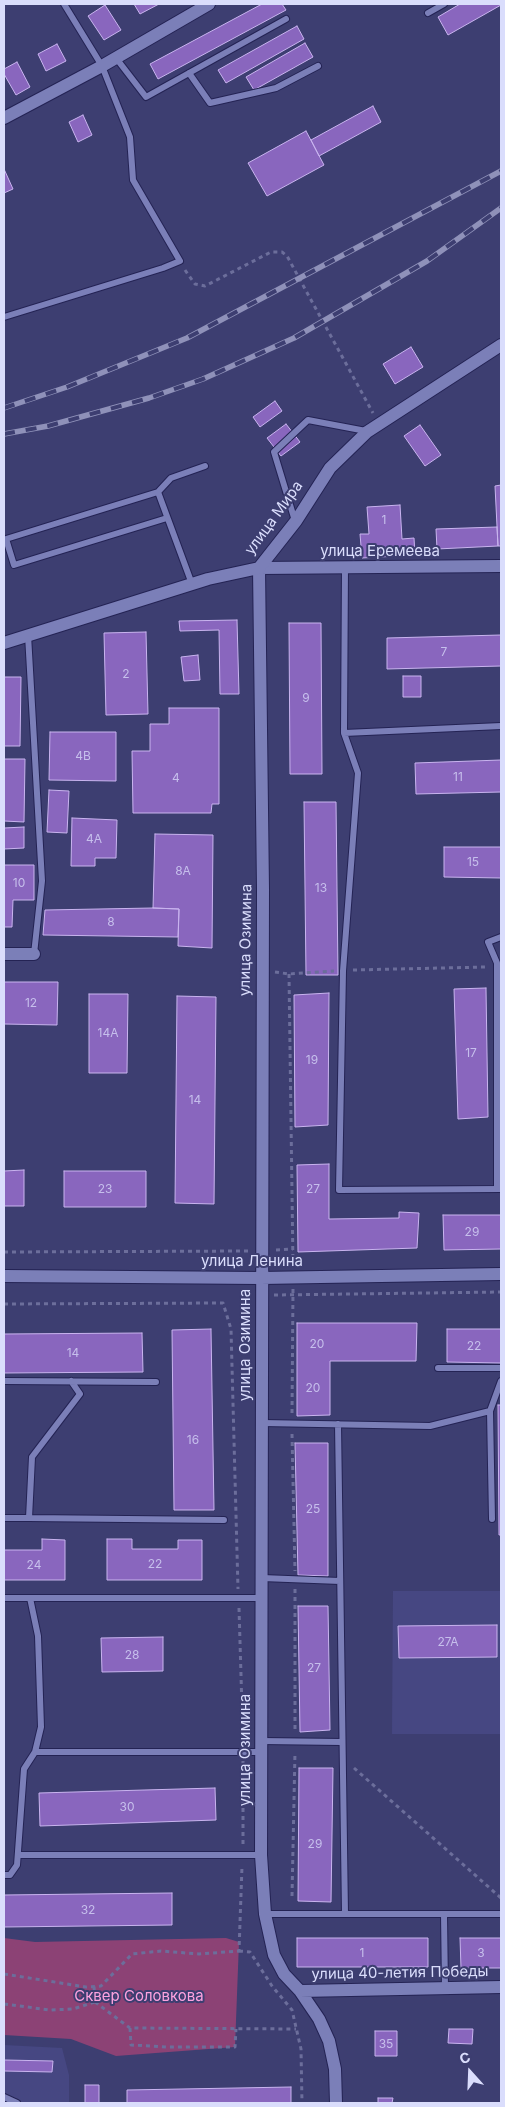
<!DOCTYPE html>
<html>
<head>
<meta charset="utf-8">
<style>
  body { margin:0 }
  #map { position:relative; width:505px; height:2107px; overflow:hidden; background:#3d3e71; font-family:Inter,sans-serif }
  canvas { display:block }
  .frame { position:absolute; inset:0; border:5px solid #daddfc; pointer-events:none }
  .north { position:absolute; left:445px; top:2047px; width:50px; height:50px; -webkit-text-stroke:4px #3d3e71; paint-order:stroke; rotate:340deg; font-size:14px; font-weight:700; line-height:20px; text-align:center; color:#daddfc }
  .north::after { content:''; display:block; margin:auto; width:18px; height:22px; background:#daddfc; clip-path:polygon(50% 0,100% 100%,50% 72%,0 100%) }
</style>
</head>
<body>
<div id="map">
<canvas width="505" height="2107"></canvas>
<div class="frame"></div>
<div class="north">С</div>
</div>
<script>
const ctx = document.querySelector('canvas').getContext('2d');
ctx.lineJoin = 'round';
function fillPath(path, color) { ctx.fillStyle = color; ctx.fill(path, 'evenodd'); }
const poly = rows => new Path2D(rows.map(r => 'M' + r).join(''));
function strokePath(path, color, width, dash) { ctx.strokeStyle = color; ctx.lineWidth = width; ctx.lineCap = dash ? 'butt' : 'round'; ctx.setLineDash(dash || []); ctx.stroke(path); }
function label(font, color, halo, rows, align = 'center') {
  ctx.font = font + ' Inter,sans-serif'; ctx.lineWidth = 4; ctx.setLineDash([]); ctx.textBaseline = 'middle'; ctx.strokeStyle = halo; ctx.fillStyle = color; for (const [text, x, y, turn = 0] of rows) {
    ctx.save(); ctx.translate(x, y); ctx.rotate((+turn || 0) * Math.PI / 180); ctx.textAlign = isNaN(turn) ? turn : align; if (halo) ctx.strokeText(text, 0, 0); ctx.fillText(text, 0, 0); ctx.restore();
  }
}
fillPath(poly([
  [393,1591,501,1591,501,1734,392,1734],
  [4,2045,62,2048,69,2075,69,2103,4,2103]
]), '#464782');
fillPath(poly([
  [4,1938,35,1942,226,1938,239,1942,235,2047,116,2056,71,2039,4,2035]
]), '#8c4275');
const building = poly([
  [134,4,159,4,140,14,134,4],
  [262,4,282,4,286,10,158,79,150,64,262,4],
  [460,4,501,4,501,5,448,35,438,17,460,4],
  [105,5,121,30,104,40,88,16,105,5],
  [297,26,304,39,226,83,218,70,297,26],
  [305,43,313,57,254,90,246,77,305,43],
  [57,44,66,61,46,71,38,54,57,44],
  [17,62,30,87,16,95,4,74,4,69,17,62],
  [373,106,381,122,319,156,311,140,373,106],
  [83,115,92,135,78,142,69,122,83,115],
  [306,131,324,165,267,196,248,163,306,131],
  [4,169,13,189,4,193,4,169],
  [411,347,423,367,395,384,383,364,411,347],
  [275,401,282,411,260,427,253,417,275,401],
  [286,424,300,442,281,456,267,438,286,424],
  [420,425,441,455,425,466,404,436,420,425],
  [501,485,501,546,498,546,495,486,501,485],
  [400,505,402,539,414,538,415,555,362,558,360,534,369,534,367,507,400,505],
  [497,527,498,546,437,549,436,529,497,527],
  [237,620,239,694,220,694,219,630,180,631,179,621,237,620],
  [289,623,321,623,322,774,290,774,289,623],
  [146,632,148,714,106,715,104,633,146,632],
  [501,635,501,666,387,669,387,638,501,635],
  [198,655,200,680,184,681,181,657,198,655],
  [403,676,421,676,421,697,403,697,403,676],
  [4,677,21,677,20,746,4,746,4,677],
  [169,708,219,708,219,804,212,804,211,813,133,813,132,751,150,751,150,724,169,724,169,708],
  [50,732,116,732,116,781,49,780,50,732],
  [4,759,25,759,24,822,4,821,4,759],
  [501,760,501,792,416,794,415,763,501,760],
  [49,790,69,791,67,833,47,832,49,790],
  [304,802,336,802,338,975,306,975,304,802],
  [72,818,117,820,116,858,95,858,95,866,71,866,72,818],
  [24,827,24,848,4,849,4,828,24,827],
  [155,834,213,835,212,948,178,946,179,909,153,908,155,834],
  [444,847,501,847,501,878,444,877,444,847],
  [4,865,34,865,34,900,13,900,12,927,4,927,4,865],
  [153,908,179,909,178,937,43,935,45,910,153,908],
  [4,982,58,982,57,1025,4,1024,4,982],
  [486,988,488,1117,458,1119,454,989,486,988],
  [329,993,328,1125,295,1127,294,995,329,993],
  [89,994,128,994,127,1073,89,1073,89,994],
  [177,996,216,997,214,1204,175,1203,177,996],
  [329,1164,329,1219,399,1218,399,1212,419,1213,417,1248,298,1252,297,1165,329,1164],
  [24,1170,24,1206,4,1206,4,1171,24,1170],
  [64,1171,146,1171,146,1207,64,1207,64,1171],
  [443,1215,501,1215,501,1249,444,1250,443,1215],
  [297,1323,417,1323,416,1361,330,1361,330,1415,297,1416,297,1323],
  [211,1329,214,1510,174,1510,172,1330,211,1329],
  [447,1329,501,1329,501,1363,447,1362,447,1329],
  [142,1333,143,1372,4,1373,4,1334,142,1333],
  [498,1405,501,1405,501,1535,499,1535,498,1405],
  [295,1443,328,1443,328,1576,298,1575,295,1443],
  [42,1539,65,1540,65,1580,4,1580,4,1550,42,1550,42,1539],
  [107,1539,132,1539,132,1549,178,1549,178,1540,202,1540,202,1580,107,1580,107,1539],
  [298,1606,328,1606,330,1730,300,1732,298,1606],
  [497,1625,497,1657,399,1658,398,1626,497,1625],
  [163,1637,163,1671,102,1672,101,1638,163,1637],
  [299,1768,333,1768,331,1902,298,1901,299,1768],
  [215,1788,216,1820,40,1826,39,1793,215,1788],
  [172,1893,172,1925,4,1927,4,1895,172,1893],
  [297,1938,428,1938,428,1967,297,1967,297,1938],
  [460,1938,501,1938,501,1968,461,1968,460,1938],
  [449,2029,473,2029,472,2044,448,2043,449,2029],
  [375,2031,397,2031,397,2056,375,2056,375,2031],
  [4,2060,53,2061,52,2072,4,2071,4,2060],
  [85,2085,99,2085,99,2103,85,2103,85,2085],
  [291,2087,291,2103,127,2103,127,2090,291,2087],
  [378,2098,393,2098,392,2103,378,2103,378,2098]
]);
fillPath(building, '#8966be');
strokePath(building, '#c9b4ef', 1);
const service = poly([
  [428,13,444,4],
  [116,58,146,97,286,19],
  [189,73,210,103,276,88,318,66],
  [4,317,163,268,180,261,133,180,130,137,102,66,64,4],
  [158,492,171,478,205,466],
  [167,518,14,565,6,539,158,492,192,584],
  [295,521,274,452,308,420,366,431],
  [345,566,344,733,358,773,343,971,339,1190,501,1189],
  [28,635,42,881,34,954],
  [344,733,501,726],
  [497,1189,497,963,488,942,501,937],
  [438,1368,501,1368],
  [4,1381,156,1382],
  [71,1381,80,1394,32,1457,29,1518,224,1520],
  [490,1411,492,1519],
  [262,1423,430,1426,490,1411,501,1381],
  [338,1424,345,1914],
  [4,1518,29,1518],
  [262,1578,340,1581],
  [4,1598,262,1598],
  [261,1741,342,1742],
  [35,1752,261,1752],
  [18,1855,261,1855],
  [4,1875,10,1875,17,1865,24,1769,35,1752,41,1727,38,1636,30,1598],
  [265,1914,501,1914],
  [444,1914,445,1988],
  [4,2097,17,2103]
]);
const minor = poly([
  [4,118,102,66,209,4],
  [4,954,34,954],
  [4,1276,261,1278,501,1274],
  [300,1991,501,1987],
  [336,2103,335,2069,329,2041,319,2019,300,1991,284,1974,274,1955,265,1914,261,1855,263,889,259,568,501,566]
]);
const tertiary = poly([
  [4,643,208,579,259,568,296,521,330,468,367,432,501,345]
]);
strokePath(service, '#242354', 8);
strokePath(minor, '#242354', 14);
strokePath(tertiary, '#242354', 14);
strokePath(poly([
  [185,270,195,284,205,286,271,252,282,252,287,256,373,413],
  [353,970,486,967],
  [275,972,289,974,334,971],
  [289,974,293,1266],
  [276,1250,293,1249],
  [4,1252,250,1251],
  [274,1295,501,1292],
  [4,1304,223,1303,231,1329,238,1589],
  [292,1413,293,1289],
  [292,1434,295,1571],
  [295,1589,295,1733],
  [239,1608,243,1742],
  [354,1768,501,1898],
  [243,1844,243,1761],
  [292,1896,295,1752],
  [239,1951,250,1952,272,1986,292,2010,301,2049,302,2103],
  [4,1974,86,1987,101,1986,132,1954,161,1951,199,1954,239,1951,242,1866],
  [95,2002,130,2028,296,2029],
  [4,2004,50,2010,73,2009,95,2002,94,1986],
  [130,2028,131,2045,168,2047,235,2047,236,2029]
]), '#6c6e9b', 3, [4, 4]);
strokePath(service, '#7b7fb8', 6);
strokePath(minor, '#7b7fb8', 12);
strokePath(tertiary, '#7b7fb8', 12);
const rail = poly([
  [4,408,67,387,187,338,501,171],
  [4,434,48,426,149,398,203,379,294,338,427,261,501,208]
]);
strokePath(rail, '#8f91b9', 5.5);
strokePath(rail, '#3d3e71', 4, [11]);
label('12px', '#c6bfec', null, [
  ["1",384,520],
  ["7",444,652],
  ["2",126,674],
  ["9",306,698],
  ["4В",83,756],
  ["11",458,777],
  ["4",176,778],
  ["4А",94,839],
  ["15",473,862],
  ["8А",183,871],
  ["10",19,883],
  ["13",321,888],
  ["8",111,922],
  ["12",31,1003],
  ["14А",108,1033],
  ["17",471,1053],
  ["19",312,1060],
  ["14",195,1100],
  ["23",105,1189],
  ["27",313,1189],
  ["29",472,1232],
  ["20",317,1344],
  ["22",474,1346],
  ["14",73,1353],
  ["20",313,1388],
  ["16",193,1440],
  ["25",313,1509],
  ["22",155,1564],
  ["24",34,1565],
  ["27А",448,1642],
  ["28",132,1655],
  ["27",314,1668],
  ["30",127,1807],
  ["29",315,1844],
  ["32",88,1910],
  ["1",362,1953],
  ["3",481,1953],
  ["35",386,2044]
]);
label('15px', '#daddfc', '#3d3e71', [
  ["улица Мира",274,518,-54],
  ["улица Еремеева",380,551],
  ["улица Озимина",246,940,-89],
  ["улица Ленина",252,1261],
  ["улица Озимина",245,1345,-90],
  ["улица Озимина",245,1750,-90],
  ["улица 40-летия Победы",400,1973,-1]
]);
label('15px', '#fea2df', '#3d3e71', [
  ["Сквер Соловкова",139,1996]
]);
</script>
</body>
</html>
